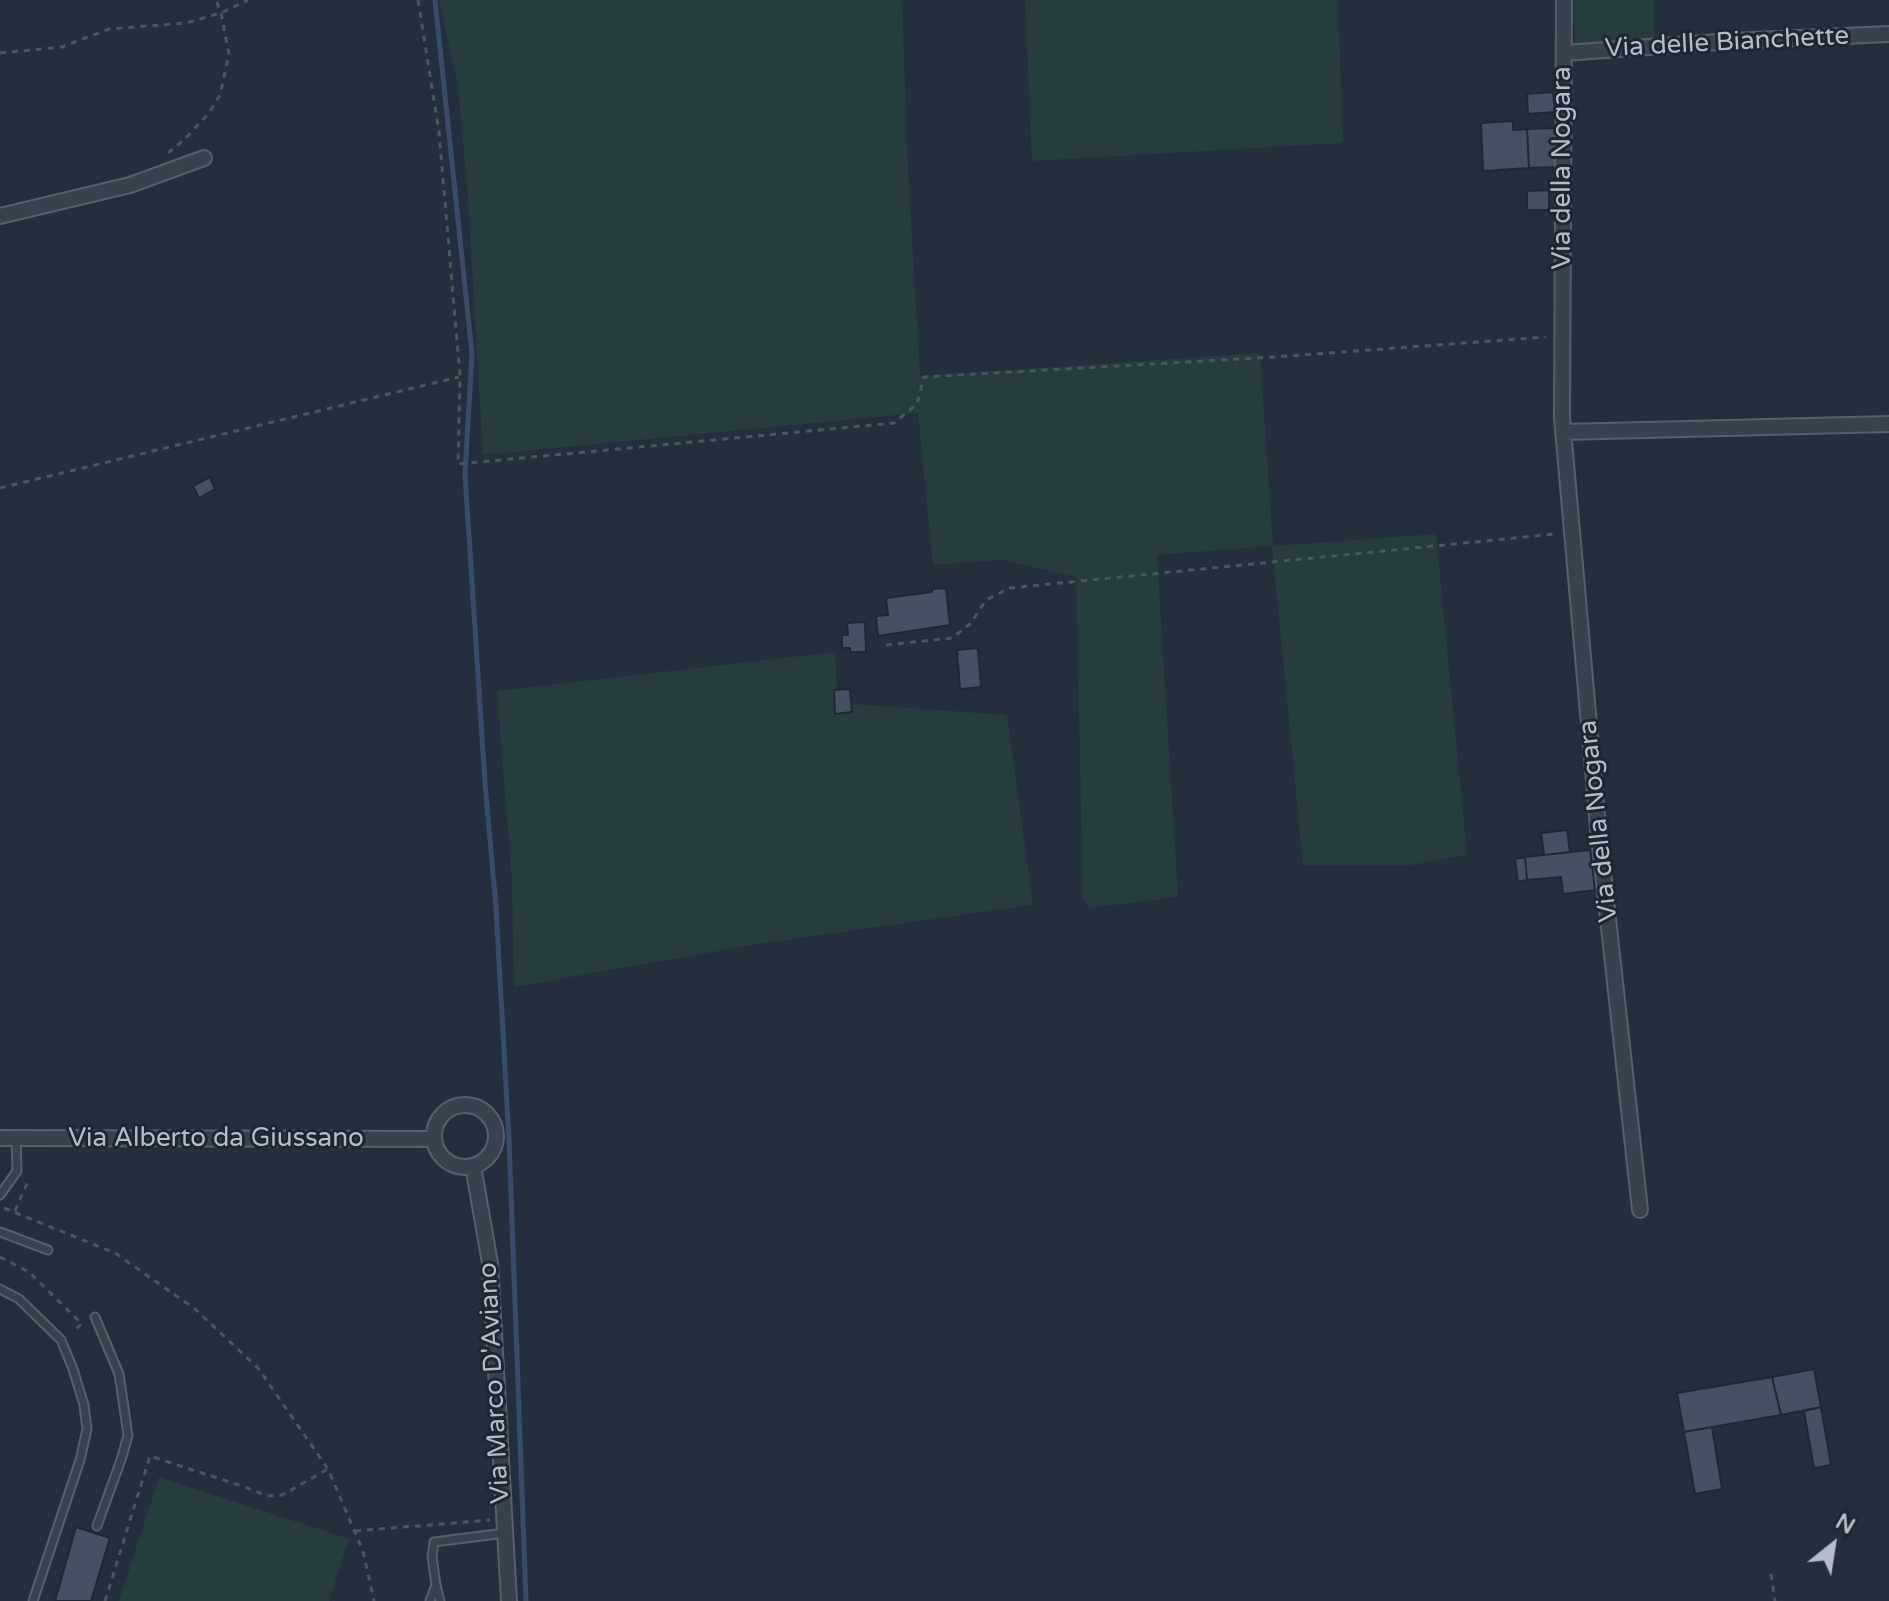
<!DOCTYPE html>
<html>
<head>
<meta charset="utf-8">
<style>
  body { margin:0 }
  #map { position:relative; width:1889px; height:1601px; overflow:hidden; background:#242f3e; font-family:"Varela Round",sans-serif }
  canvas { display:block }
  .north { position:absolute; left:1793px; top:1505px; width:80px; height:80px; -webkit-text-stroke:6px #1d2633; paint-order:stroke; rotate:30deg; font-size:22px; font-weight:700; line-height:32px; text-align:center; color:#b4bcc9 }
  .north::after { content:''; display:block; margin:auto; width:28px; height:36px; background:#b4bcc9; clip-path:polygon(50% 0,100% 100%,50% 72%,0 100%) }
</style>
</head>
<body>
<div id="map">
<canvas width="1889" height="1601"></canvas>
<div class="north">N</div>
</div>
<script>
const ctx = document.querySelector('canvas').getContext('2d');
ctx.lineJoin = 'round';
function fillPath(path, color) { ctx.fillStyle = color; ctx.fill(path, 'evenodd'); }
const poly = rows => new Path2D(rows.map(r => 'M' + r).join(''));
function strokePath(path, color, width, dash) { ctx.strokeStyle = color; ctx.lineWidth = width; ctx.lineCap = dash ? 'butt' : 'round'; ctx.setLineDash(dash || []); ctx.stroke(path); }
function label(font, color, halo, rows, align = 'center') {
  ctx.font = font + ' "Varela Round",sans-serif'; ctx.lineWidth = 6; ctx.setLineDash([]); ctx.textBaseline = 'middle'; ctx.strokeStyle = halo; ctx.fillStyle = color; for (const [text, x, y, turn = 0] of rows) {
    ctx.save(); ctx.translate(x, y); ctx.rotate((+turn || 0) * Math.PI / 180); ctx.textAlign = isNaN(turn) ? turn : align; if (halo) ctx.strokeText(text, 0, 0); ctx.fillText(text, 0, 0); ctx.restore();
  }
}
fillPath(poly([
  [439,0,902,0,908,168,920,376,1260,353,1273,546,1436,534,1467,855,1412,865,1303,865,1272,546,1157,555,1178,897,1090,908,1083,898,1076,577,1002,560,933,565,918,413,483,455,468,198,458,85],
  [1025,0,1338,0,1343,143,1032,161],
  [1574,0,1654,0,1654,53,1575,51],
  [835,652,838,703,1007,715,1033,905,758,944,514,987,512,882,497,691],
  [159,1477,349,1539,329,1601,119,1601]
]), '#263c3f');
strokePath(poly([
  [435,0,472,354,465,474,485,783,496,907,509,1140,526,1601]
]), '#394c67', 5);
const building = poly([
  [1553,92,1555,112,1528,114,1527,94,1553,92],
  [1513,121,1513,130,1527,129,1529,168,1483,171,1481,123,1513,121],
  [1556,128,1558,167,1529,168,1527,129,1556,128],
  [1549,190,1549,210,1527,210,1527,191,1549,190],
  [210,477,215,489,199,498,193,486,210,477],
  [946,588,950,625,878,636,876,616,888,615,886,598,932,592,932,589,946,588],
  [865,622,866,652,850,652,850,648,842,648,842,635,848,635,847,623,865,622],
  [978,648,981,687,960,689,957,650,978,648],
  [850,689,852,712,835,714,834,690,850,689],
  [1567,830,1570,852,1544,855,1541,833,1567,830],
  [1590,850,1595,890,1563,894,1561,877,1527,880,1525,857,1590,850],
  [1525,857,1527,880,1518,882,1515,859,1525,857],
  [1814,1369,1821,1407,1781,1415,1772,1377,1814,1369],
  [1772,1377,1781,1415,1684,1432,1677,1393,1772,1377],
  [1821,1407,1831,1465,1814,1468,1804,1411,1821,1407],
  [1712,1427,1722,1489,1695,1494,1684,1432,1712,1427],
  [76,1527,110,1538,91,1601,55,1601,76,1527]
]);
fillPath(building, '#455162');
strokePath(building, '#1f2835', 2);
const lane = poly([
  [0,1195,17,1171,16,1138],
  [0,1232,48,1250],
  [0,1289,19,1299,61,1340,73,1369,84,1405,87,1429,80,1460,33,1601],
  [95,1317,119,1374,128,1435,122,1457,97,1526],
  [436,1585,440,1601],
  [430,1601,436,1585,432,1557,434,1542,505,1533]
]);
const street = poly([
  [1564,0,1562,418,1598,827,1640,1210],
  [1564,53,1733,41,1889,34],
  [0,216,130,185,204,158],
  [1563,432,1889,424],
  '434 1136a31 31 0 1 1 62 0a31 31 0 1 1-62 0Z',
  [0,1138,433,1139],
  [473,1166,490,1263,509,1601]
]);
strokePath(lane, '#565f6c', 11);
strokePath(street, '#565f6c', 18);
strokePath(poly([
  [418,0,439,132,460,376,458,464,894,423,917,404,924,377,1274,357,1546,337],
  [0,53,62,47,109,29,186,23,221,13,248,0],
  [168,153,186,138,209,113,220,95,229,54,221,13,216,0],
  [0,488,459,377],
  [886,645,952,638,970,624,986,600,1010,588,1555,534],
  [4,1208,115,1253,195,1309,258,1368,328,1469,363,1551,374,1601],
  [15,1211,29,1179],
  [0,1257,29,1272,82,1324,72,1332],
  [355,1531,490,1520],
  [1771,1574,1775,1601],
  [105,1601,150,1456,245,1487,267,1496,282,1495,328,1469]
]), '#44595c', 3, [6, 6]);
strokePath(lane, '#38414e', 7);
strokePath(street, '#38414e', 14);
label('26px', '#b4bcc9', '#1d2633', [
  ["Via delle Bianchette",1727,43,-3],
  ["Via della Nogara",1563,168,-90],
  ["Via della Nogara",1599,821,-96],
  ["Via Alberto da Giussano",216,1139],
  ["Via Marco D'Aviano",495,1383,-93]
]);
</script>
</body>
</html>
